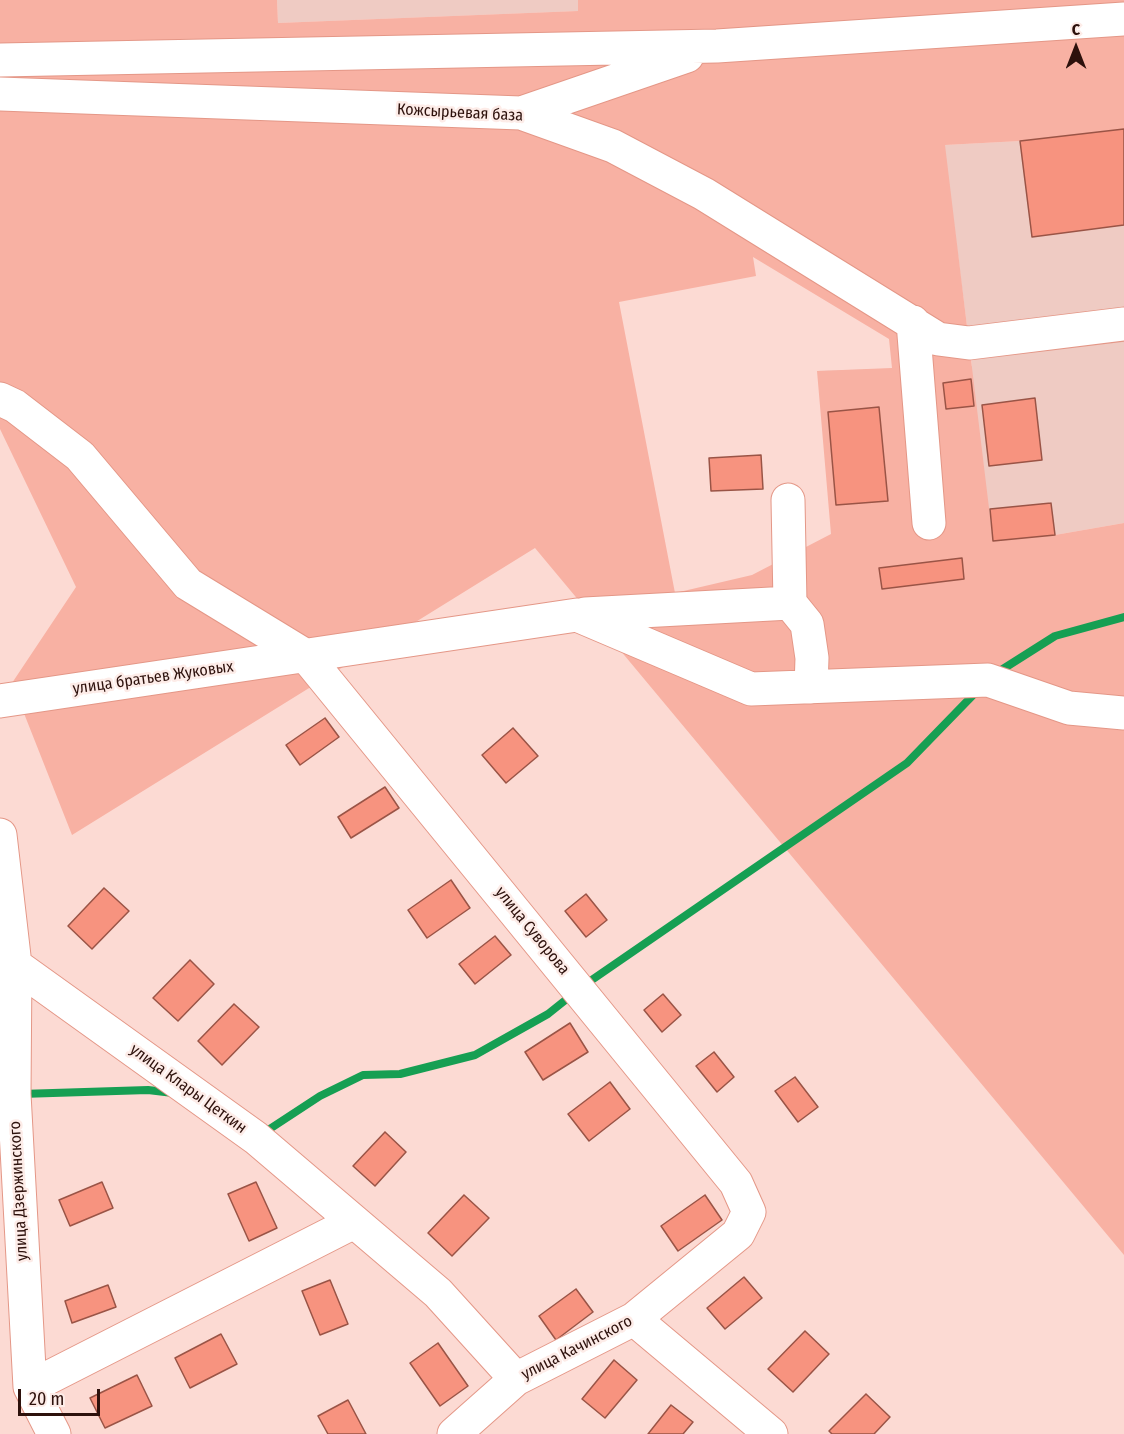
<!DOCTYPE html>
<html>
<head>
<meta charset="utf-8">
<style>
  body { margin:0 }
  #map { position:relative; width:1124px; height:1434px; overflow:hidden; background:#fcdad3; font-family:"Fira Sans Condensed",sans-serif }
  canvas { display:block }
  .north { position:absolute; left:1046px; top:18px; width:60px; height:60px; -webkit-text-stroke:4px #fdece8; paint-order:stroke; rotate:0deg; font-size:16px; font-weight:700; line-height:24px; text-align:center; color:#2d110c }
  .north::after { content:''; display:block; margin:auto; width:21px; height:27px; background:#2d110c; clip-path:polygon(50% 0,100% 100%,50% 72%,0 100%) }
  .scale { position:absolute; left:18px; top:1389px; width:82px; height:27px; box-sizing:border-box; border:3px solid #2d110c; border-top:0; padding-left:8px; font-size:18px; line-height:21px; white-space:nowrap; color:#2d110c; -webkit-text-stroke:4px #fdece8; paint-order:stroke }
</style>
</head>
<body>
<div id="map">
<canvas width="1124" height="1434"></canvas>
<div class="north">С</div>
<div class="scale">20 m</div>
</div>
<script>
const ctx = document.querySelector('canvas').getContext('2d');
ctx.lineJoin = 'round';
function fillPath(path, color) { ctx.fillStyle = color; ctx.fill(path, 'evenodd'); }
const poly = rows => new Path2D(rows.map(r => 'M' + r).join(''));
function strokePath(path, color, width, dash) { ctx.strokeStyle = color; ctx.lineWidth = width; ctx.lineCap = dash ? 'butt' : 'round'; ctx.setLineDash(dash || []); ctx.stroke(path); }
function label(font, color, halo, rows, align = 'center') {
  ctx.font = font + ' "Fira Sans Condensed",sans-serif'; ctx.lineWidth = 5; ctx.setLineDash([]); ctx.textBaseline = 'middle'; ctx.strokeStyle = halo; ctx.fillStyle = color; for (const [text, x, y, turn = 0] of rows) {
    ctx.save(); ctx.translate(x, y); ctx.rotate((+turn || 0) * Math.PI / 180); ctx.textAlign = isNaN(turn) ? turn : align; if (halo) ctx.strokeText(text, 0, 0); ctx.fillText(text, 0, 0); ctx.restore();
  }
}
fillPath(poly([
  [277,0,578,0,579,11,278,23],
  [1124,129,1124,523,1055,535,993,541,817,371,972,366,944,145,1020,141]
]), '#efcbc3');
fillPath(poly([
  [0,0,277,0,278,23,578,11,578,0,1124,0,1124,129,1020,141,945,145,993,541,1055,535,1124,523,1124,1255,535,548,72,835,12,683,76,587,0,429],
  [753,257,889,339,892,368,817,371,831,534,752,575,675,593,619,302,756,276]
]), '#f8b1a3');
strokePath(poly([
  [995,674,1055,636,1124,617],
  [583,986,907,763,977,691],
  [21,1094,148,1090,173,1093],
  [262,1134,320,1096,363,1075,400,1074,475,1055,548,1014,573,994]
]), '#169f53', 8);
const building = poly([
  [1124,129,1124,225,1032,237,1020,141,1124,129],
  [971,379,974,406,946,409,943,383,971,379],
  [1035,398,1042,460,989,466,982,405,1035,398],
  [879,407,888,501,836,505,828,412,879,407],
  [761,455,763,489,711,491,709,458,761,455],
  [1051,503,1055,535,993,541,990,509,1051,503],
  [962,558,964,579,882,589,879,568,962,558],
  [325,718,339,737,300,765,286,745,325,718],
  [513,728,538,756,506,783,482,755,513,728],
  [385,787,399,808,351,838,338,817,385,787],
  [451,880,470,908,427,938,408,910,451,880],
  [104,888,129,911,92,949,68,926,104,888],
  [586,894,607,920,586,937,565,911,586,894],
  [495,936,511,955,475,984,459,964,495,936],
  [190,960,214,984,178,1021,153,998,190,960],
  [663,994,681,1015,662,1032,644,1010,663,994],
  [234,1004,259,1027,222,1065,198,1041,234,1004],
  [570,1023,588,1052,543,1080,525,1052,570,1023],
  [714,1052,734,1077,717,1092,696,1066,714,1052],
  [795,1077,818,1107,798,1122,775,1091,795,1077],
  [610,1082,630,1109,589,1141,568,1114,610,1082],
  [385,1132,406,1152,375,1186,353,1166,385,1132],
  [102,1182,113,1208,70,1226,59,1200,102,1182],
  [256,1182,277,1228,249,1241,228,1194,256,1182],
  [464,1195,489,1218,452,1256,428,1233,464,1195],
  [705,1195,722,1220,678,1251,661,1226,705,1195],
  [744,1277,762,1298,725,1329,707,1308,744,1277],
  [330,1280,348,1324,320,1335,302,1291,330,1280],
  [108,1285,116,1307,72,1323,65,1301,108,1285],
  [576,1289,593,1312,556,1340,539,1316,576,1289],
  [805,1331,829,1354,793,1392,768,1369,805,1331],
  [221,1334,237,1364,190,1388,175,1358,221,1334],
  [438,1343,468,1386,440,1406,410,1363,438,1343],
  [614,1360,637,1380,605,1418,582,1399,614,1360],
  [137,1375,152,1406,105,1428,90,1398,137,1375],
  [866,1394,890,1417,874,1434,832,1434,829,1431,866,1394],
  [348,1400,366,1434,328,1434,318,1416,348,1400],
  [671,1405,693,1422,683,1434,648,1434,671,1405]
]);
fillPath(building, '#f7937f');
strokePath(building, '#9a5446', 1.5);
const minor = poly([
  [0,60,717,46,1124,19],
  [0,94,521,113,613,146,704,194,938,339,969,343,1124,324],
  [521,113,687,56],
  [913,322,929,523],
  [0,399,15,406,80,456,188,584,306,656,736,1183,749,1212,738,1234,634,1319,516,1379,454,1434],
  [788,500,790,603],
  [585,614,790,603,807,624,812,658,811,687],
  [0,701,577,615,751,689,988,680,1069,708,1124,713],
  [0,835,15,965,14,1094,30,1387,54,1434],
  [15,965,256,1138,438,1293,516,1379],
  [634,1319,771,1434],
  [30,1387,354,1222]
]);
strokePath(minor, '#e49787', 35);
strokePath(minor, '#fff', 33);
label('16px', '#2d110c', '#fdece8', [
  ["Кожсырьевая база",460,113,3],
  ["улица братьев Жуковых",153,678,-8],
  ["улица Суворова",532,931,51],
  ["улица Клары Цеткин",188,1089,36],
  ["улица Дзержинского",19,1191,-93],
  ["улица Качинского",577,1348,-27]
]);
</script>
</body>
</html>
